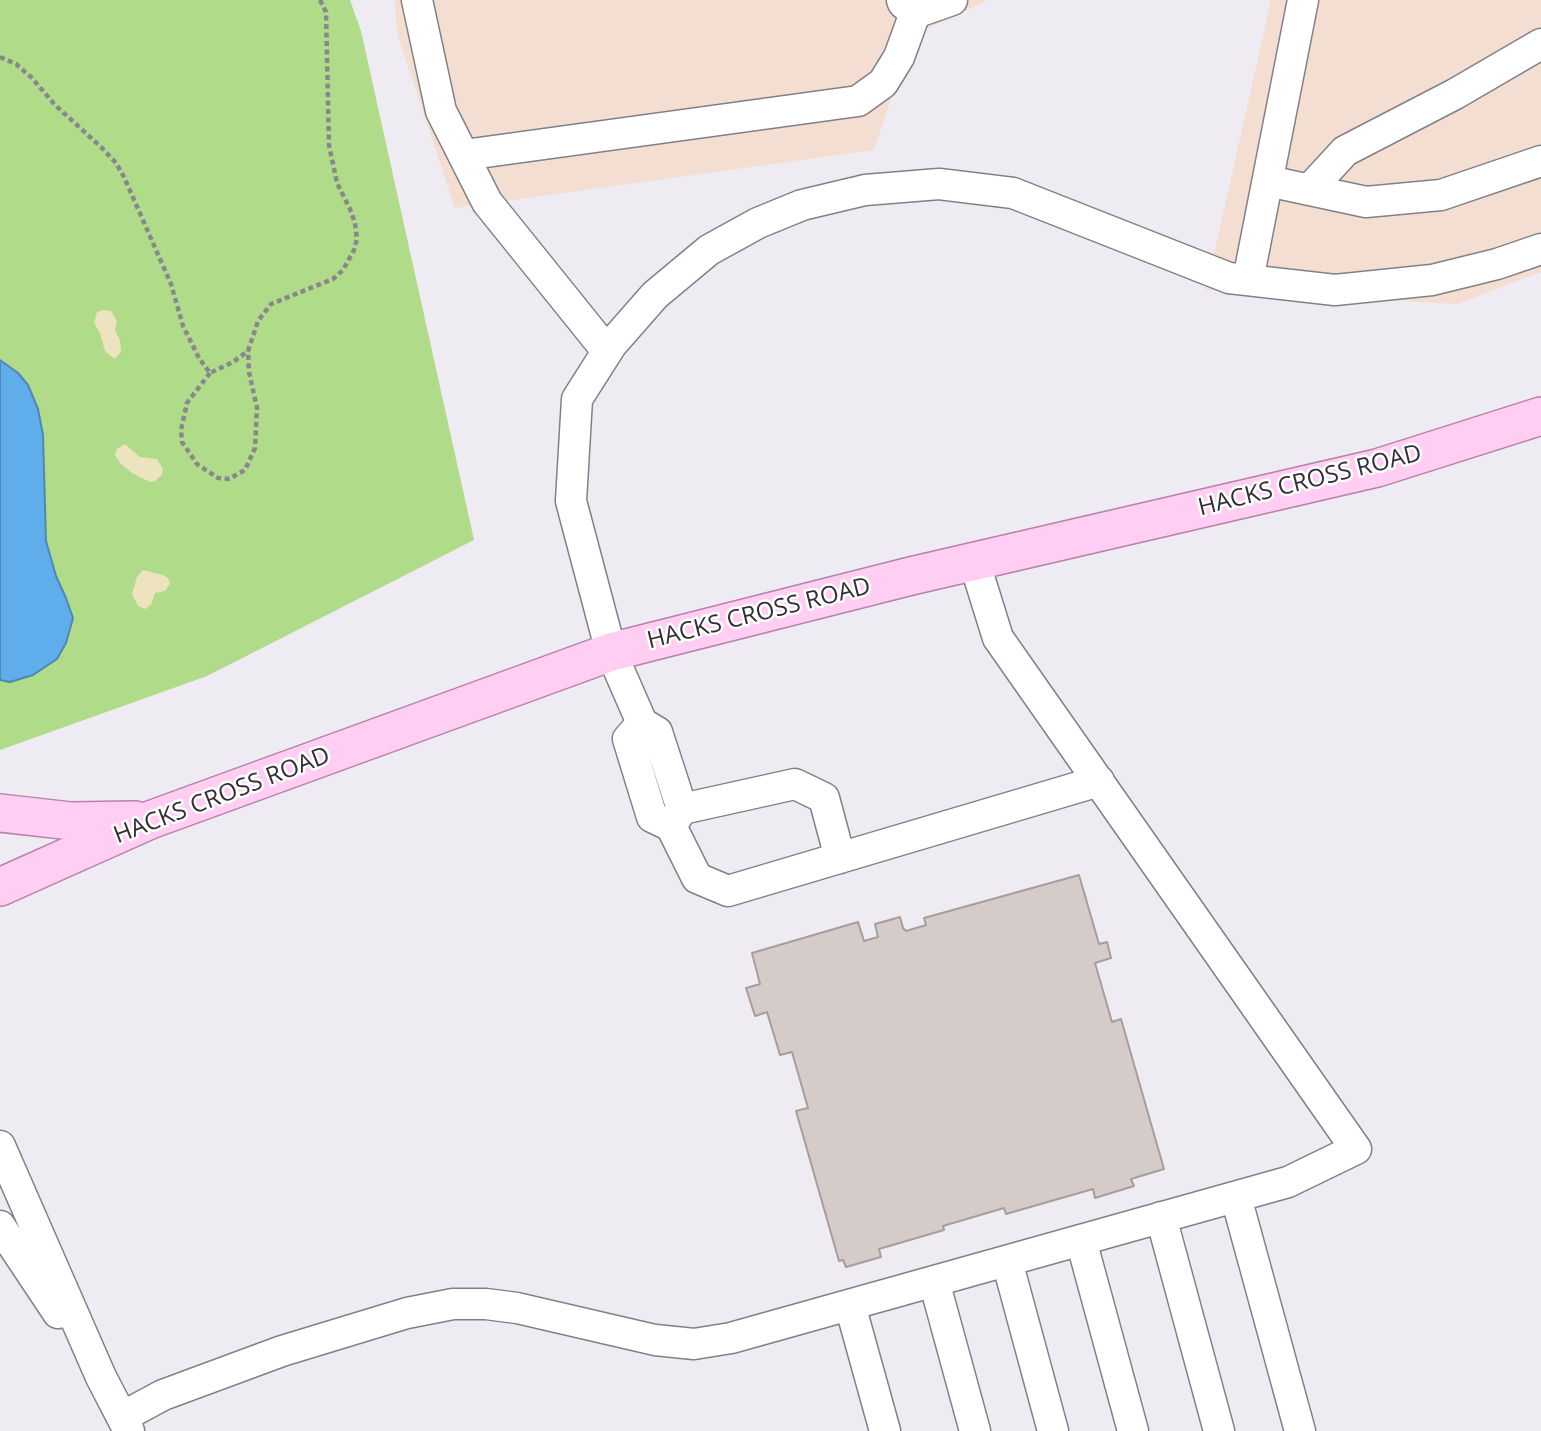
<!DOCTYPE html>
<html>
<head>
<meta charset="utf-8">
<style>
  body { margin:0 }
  canvas { display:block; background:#eeebf3 }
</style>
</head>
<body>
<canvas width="1541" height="1431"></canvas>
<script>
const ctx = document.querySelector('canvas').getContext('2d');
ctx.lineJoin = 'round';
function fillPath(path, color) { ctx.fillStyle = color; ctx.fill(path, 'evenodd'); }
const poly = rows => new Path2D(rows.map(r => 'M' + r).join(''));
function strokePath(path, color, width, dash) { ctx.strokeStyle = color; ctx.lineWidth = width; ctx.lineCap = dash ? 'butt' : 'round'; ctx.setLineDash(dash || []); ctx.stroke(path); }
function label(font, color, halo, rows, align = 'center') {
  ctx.font = font + ' "Open Sans",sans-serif'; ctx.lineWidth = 5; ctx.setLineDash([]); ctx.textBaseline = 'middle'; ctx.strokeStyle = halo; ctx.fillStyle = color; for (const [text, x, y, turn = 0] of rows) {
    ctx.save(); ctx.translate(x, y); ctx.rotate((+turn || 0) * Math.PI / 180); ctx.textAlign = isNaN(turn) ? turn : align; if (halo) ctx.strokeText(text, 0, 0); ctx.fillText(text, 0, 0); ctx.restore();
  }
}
fillPath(poly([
  [395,0,988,0,912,36,874,150,455,208,397,33],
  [1271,0,1541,0,1541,272,1457,304,1206,290]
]), '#f4ded1');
fillPath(poly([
  [0,0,350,0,361,31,474,540,207,676,0,750]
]), '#b0db88');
fillPath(poly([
  [104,310,111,311,117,321,115,330,120,340,121,352,114,359,105,351,100,333,94,323,97,312],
  [125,444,140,457,157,459,163,469,162,475,155,481,150,482,132,473,120,463,115,455,117,449],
  [143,570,163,575,168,578,170,584,165,591,155,593,151,605,145,609,138,606,132,594,137,577]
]), '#ede3be');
const water = poly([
  [0,360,18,373,28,385,38,409,43,435,46,541,56,576,66,598,73,618,66,643,57,659,33,675,10,682,0,680,0,360]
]);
fillPath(water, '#5fadea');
strokePath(water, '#5187b3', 2);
const building = poly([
  [1079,875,1099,944,1107,942,1111,958,1095,963,1112,1022,1121,1019,1164,1169,1131,1179,1134,1186,1095,1198,1093,1189,1006,1214,1004,1208,943,1226,944,1230,879,1249,881,1257,846,1267,843,1260,839,1261,796,1111,808,1108,792,1052,780,1055,767,1012,755,1016,746,988,760,984,752,953,858,922,864,941,878,937,875,924,900,917,903,928,906,931,926,925,924,918,1079,875]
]);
fillPath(building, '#d5cbc8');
strokePath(building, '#a79e9b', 2);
const minor = poly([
  [417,0,441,111,487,202,607,351],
  [902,0,903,3,915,13,952,0],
  [464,155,858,101,883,83,899,57,915,13],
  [1268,181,1366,202,1441,195,1541,161],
  [1309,190,1345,151,1455,94,1541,44],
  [1248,280,1303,0],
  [642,723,628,739,652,817,671,826,697,878,728,891,1099,781],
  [682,809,795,784,824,798,840,858],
  [671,826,682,809,657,732,642,723,611,652,571,501,577,399,612,344,655,295,709,250,758,223,802,205,865,190,939,184,1013,193,1229,278,1335,290,1432,280,1497,264,1541,249],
  [0,1146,101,1377,129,1431],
  [1236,1197,1300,1431],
  [1161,1217,1219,1431],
  [0,1226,58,1313],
  [1081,1240,1133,1431],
  [1007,1261,1053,1431],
  [934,1281,975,1431],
  [850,1305,885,1431],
  [122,1417,163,1395,282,1351,407,1313,453,1304,486,1304,517,1308,655,1340,694,1344,731,1338,1288,1182,1356,1149,998,638,974,561]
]);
const major = poly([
  [0,813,71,821,135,820],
  [0,887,150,820,611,652,911,576,1377,468,1541,416]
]);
strokePath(minor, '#828087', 33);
strokePath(major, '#b781aa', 40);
strokePath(poly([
  [0,57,16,64,32,78,55,105,101,147,116,163,124,177,171,284,183,326,199,358,210,373,233,362,248,351,258,321,271,304,333,279,343,270,354,250,357,239,355,223,350,209,337,183,329,145,326,12,320,0],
  [210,373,187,403,181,430,182,442,197,464,218,478,229,479,245,470,255,448,257,408,249,372,248,351]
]), '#89878d', 4.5, [5, 3.5]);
strokePath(minor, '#fff', 30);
strokePath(major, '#ffcef2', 37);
label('24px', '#302f33', '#fff', [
  ["HACKS CROSS ROAD",1310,481,-14],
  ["HACKS CROSS ROAD",759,614,-14],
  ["HACKS CROSS ROAD",222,796,-21]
]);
</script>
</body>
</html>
